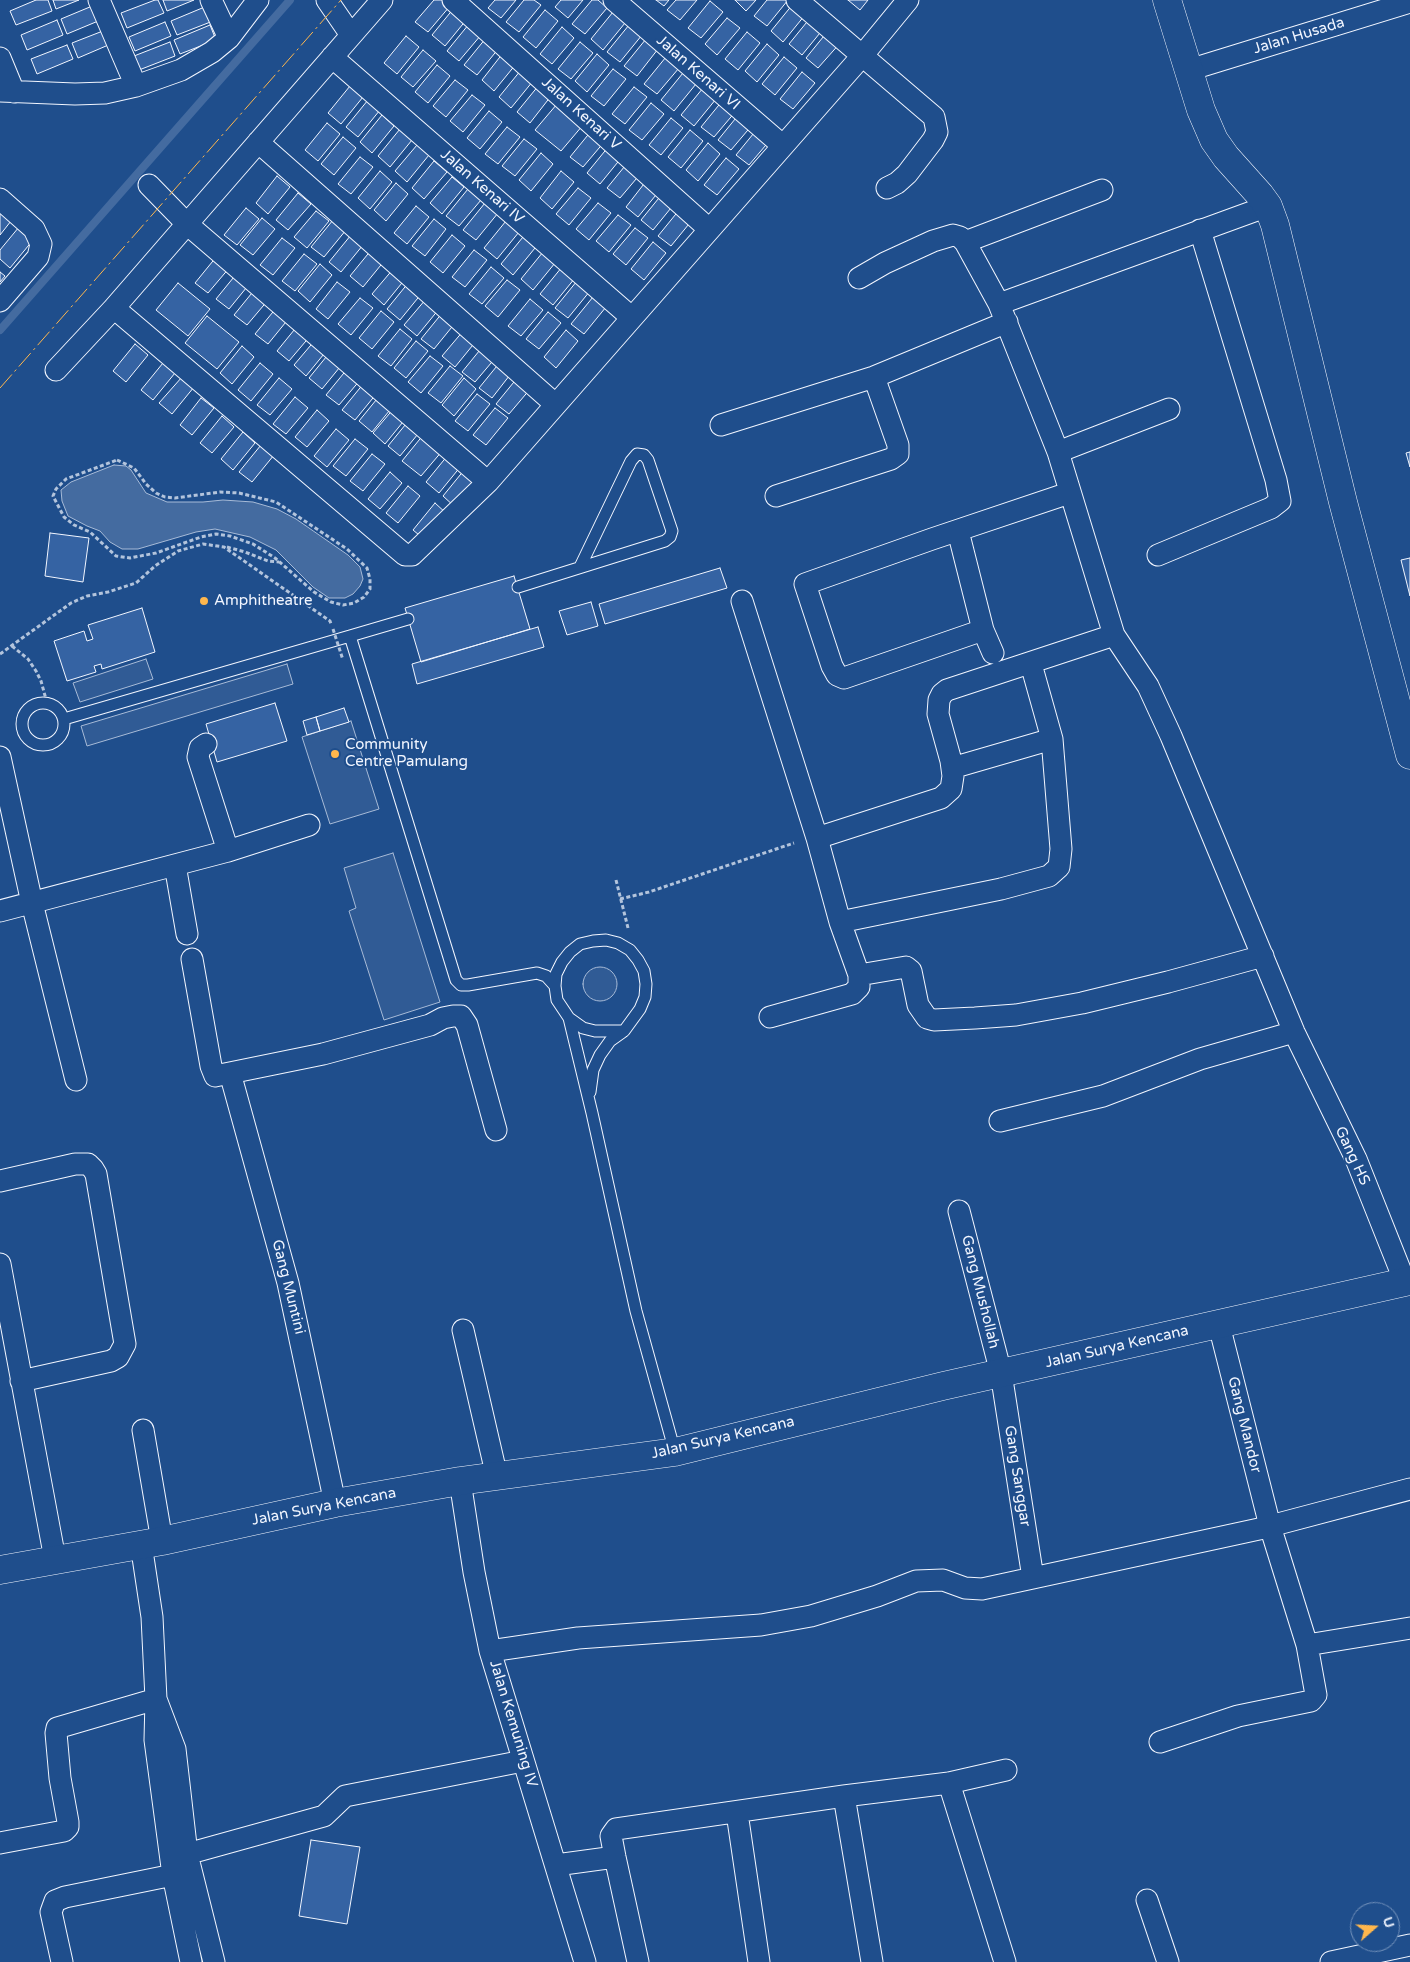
<!DOCTYPE html>
<html>
<head>
<meta charset="utf-8">
<style>
  body { margin:0 }
  #map { position:relative; width:1410px; height:1962px; overflow:hidden; background:#1f4e8c; font-family:"Varela Round",sans-serif }
  canvas { display:block }
  .north { position:absolute; left:1350px; top:1902px; width:50px; height:50px; box-sizing:border-box; background:#1f4e8c; border:1px solid #7391ba; border-radius:50%; rotate:71deg; font-size:14px; font-weight:700; line-height:20px; text-align:center; color:#f2f6ff }
  .north::after { content:''; display:block; margin:auto; width:18px; height:22px; background:#ffb74d; clip-path:polygon(50% 0,100% 100%,50% 72%,0 100%) }
</style>
</head>
<body>
<div id="map">
<canvas width="1410" height="1962"></canvas>
<div class="north">U</div>
</div>
<script>
const ctx = document.querySelector('canvas').getContext('2d');
ctx.lineJoin = 'round';
function fillPath(path, color) { ctx.fillStyle = color; ctx.fill(path, 'evenodd'); }
const poly = rows => new Path2D(rows.map(r => 'M' + r).join(''));
function strokePath(path, color, width, dash) { ctx.strokeStyle = color; ctx.lineWidth = width; ctx.lineCap = dash ? 'butt' : 'round'; ctx.setLineDash(dash || []); ctx.stroke(path); }
function label(font, color, halo, rows, align = 'center') {
  ctx.font = font + ' "Varela Round",sans-serif'; ctx.lineWidth = 4; ctx.setLineDash([]); ctx.textBaseline = 'middle'; ctx.strokeStyle = halo; ctx.fillStyle = color; for (const [text, x, y, turn = 0] of rows) {
    ctx.save(); ctx.translate(x, y); ctx.rotate((+turn || 0) * Math.PI / 180); ctx.textAlign = isNaN(turn) ? turn : align; if (halo) ctx.strokeText(text, 0, 0); ctx.fillText(text, 0, 0); ctx.restore();
  }
}
const built = poly([
  [146,659,153,679,80,702,73,683,146,659],
  [287,664,293,684,87,746,81,726,287,664],
  [351,721,379,809,330,824,302,737,351,721],
  [393,853,440,1002,384,1020,349,911,356,908,344,868,393,853],
  '583 984a17 17 0 1 1 34 0a17 17 0 1 1-34 0Z'
]);
fillPath(built, '#305b95');
strokePath(built, '#a8bbd7', 1);
const water = poly([
  [114,465,126,466,131,470,146,493,167,502,203,502,223,500,253,502,277,509,296,519,348,555,360,567,363,579,360,586,353,594,345,598,329,598,313,587,276,550,250,537,215,529,196,532,138,549,122,549,110,542,100,531,87,526,68,516,62,501,61,490,71,482,114,465]
]);
fillPath(water, '#446ba0');
strokePath(water, '#a8bbd7', 1);
strokePath(poly([
  [0,330,290,0]
]), '#446ba0', 8);
const building = poly([
  [36,0,48,0,52,11,16,25,10,11,36,0],
  [53,0,79,0,56,9,53,0],
  [155,0,158,0,164,13,127,28,121,13,155,0],
  [163,0,194,0,167,11,163,0],
  [434,0,443,0,450,6,428,32,415,22,434,0],
  [495,0,516,0,501,18,488,8,495,0],
  [524,0,534,0,541,5,519,32,506,22,524,0],
  [561,0,583,0,568,18,555,7,561,0],
  [592,0,598,0,607,8,585,34,572,24,592,0],
  [656,0,669,0,664,6,656,0],
  [676,0,697,0,680,20,667,10,676,0],
  [735,0,756,0,746,11,735,0],
  [767,0,788,0,767,26,754,16,767,0],
  [848,0,868,0,860,10,848,0],
  [710,1,723,12,701,38,688,28,710,1],
  [97,4,103,19,67,34,61,19,97,4],
  [793,4,805,15,783,42,771,31,793,4],
  [207,6,213,21,177,35,171,21,207,6],
  [454,8,467,19,445,46,432,35,454,8],
  [545,10,558,21,536,48,523,37,545,10],
  [613,12,625,23,603,50,591,39,613,12],
  [811,17,824,28,802,55,789,44,811,17],
  [727,18,740,28,717,55,705,44,727,18],
  [57,20,63,35,27,50,21,35,57,20],
  [165,22,171,36,135,51,129,37,165,22],
  [469,24,481,35,459,61,447,51,469,24],
  [210,25,216,40,180,54,174,40,210,25],
  [629,25,642,35,620,62,607,52,629,25],
  [562,27,574,38,552,64,540,54,562,27],
  [108,29,113,43,78,58,72,43,108,29],
  [828,31,841,42,818,68,806,58,828,31],
  [747,32,760,43,738,70,725,59,747,32],
  [406,36,419,47,397,74,384,63,406,36],
  [486,38,499,48,477,75,464,65,486,38],
  [646,39,658,49,637,76,624,66,646,39],
  [170,42,175,56,139,70,134,56,170,42],
  [580,42,593,53,571,79,558,69,580,42],
  [767,44,779,55,757,82,745,71,767,44],
  [67,45,73,59,37,74,31,59,67,45],
  [423,50,436,61,413,87,401,77,423,50],
  [503,53,516,64,494,91,482,80,503,53],
  [597,54,609,65,587,92,575,81,597,54],
  [666,57,679,68,657,94,644,84,666,57],
  [784,57,797,68,775,95,762,84,784,57],
  [437,65,450,76,428,103,415,92,437,65],
  [613,69,626,79,604,106,591,96,613,69],
  [521,70,533,81,511,108,499,97,521,70],
  [802,72,815,83,793,109,780,99,802,72],
  [683,73,696,84,674,111,661,100,683,73],
  [455,80,468,90,446,117,433,106,455,80],
  [539,85,551,96,530,123,517,112,539,85],
  [350,86,363,97,341,124,328,113,350,86],
  [634,87,647,97,625,124,612,114,634,87],
  [703,88,716,99,694,126,681,115,703,88],
  [472,95,485,105,463,132,450,121,472,95],
  [368,100,380,110,358,137,346,127,368,100],
  [723,100,736,111,714,137,701,127,723,100],
  [651,103,664,114,642,140,629,130,651,103],
  [557,104,583,125,561,151,535,130,557,104],
  [489,111,502,122,480,149,467,138,489,111],
  [740,113,753,124,731,150,718,140,740,113],
  [382,115,394,126,372,153,360,142,382,115],
  [671,118,683,128,661,155,649,145,671,118],
  [327,123,340,134,318,161,305,150,327,123],
  [507,127,520,137,498,164,485,154,507,127],
  [758,128,771,139,749,165,736,155,758,128],
  [400,129,412,140,390,167,378,156,400,129],
  [592,130,605,141,583,167,570,157,592,130],
  [690,130,703,141,681,168,668,157,690,130],
  [343,137,356,148,334,175,321,164,343,137],
  [524,139,537,149,515,176,502,166,524,139],
  [708,143,720,154,698,181,686,170,708,143],
  [417,145,429,155,407,182,395,171,417,145],
  [609,146,622,157,600,184,587,173,609,146],
  [541,153,553,164,531,191,519,180,541,153],
  [360,157,373,167,351,194,338,184,360,157],
  [726,158,739,169,717,195,704,185,726,158],
  [434,161,447,172,424,199,412,188,434,161],
  [629,161,642,172,620,198,607,188,629,161],
  [380,171,392,182,370,209,358,198,380,171],
  [561,171,574,182,552,209,540,198,561,171],
  [277,176,290,187,268,214,256,203,277,176],
  [452,177,464,187,442,214,430,203,452,177],
  [647,180,660,190,638,217,626,207,647,180],
  [396,183,408,194,386,221,374,210,396,183],
  [578,188,591,198,569,225,556,214,578,188],
  [468,189,481,200,459,226,446,216,468,189],
  [298,193,311,204,288,230,276,220,298,193],
  [663,193,675,203,653,230,641,220,663,193],
  [485,203,498,213,476,240,463,230,485,203],
  [598,203,611,213,589,240,576,229,598,203],
  [416,206,429,217,407,244,394,233,416,206],
  [246,208,259,219,237,245,224,235,246,208],
  [680,209,693,219,671,246,658,236,680,209],
  [0,211,11,221,0,235,0,211],
  [316,211,329,221,307,248,294,237,316,211],
  [618,215,631,225,609,252,596,241,618,215],
  [262,218,275,229,253,255,240,245,262,218],
  [434,219,446,229,425,256,412,246,434,219],
  [333,220,346,230,324,257,311,247,333,220],
  [506,221,519,232,497,259,484,248,506,221],
  [19,227,33,240,10,268,0,259,0,250,19,227],
  [635,228,648,238,626,265,613,254,635,228],
  [351,235,363,245,341,272,329,262,351,235],
  [452,235,465,246,443,273,430,262,452,235],
  [523,237,535,248,513,275,501,264,523,237],
  [282,238,295,248,273,275,260,265,282,238],
  [653,242,666,253,644,280,631,269,653,242],
  [372,249,385,260,363,287,350,276,372,249],
  [474,250,487,260,465,287,452,277,474,250],
  [543,252,555,263,533,290,521,279,543,252],
  [304,254,317,264,295,291,282,281,304,254],
  [217,256,230,267,208,293,195,283,217,256],
  [320,264,332,275,310,302,298,291,320,264],
  [491,267,504,278,482,304,469,294,491,267],
  [562,267,575,278,553,305,540,294,562,267],
  [394,268,406,278,384,305,372,294,394,268],
  [0,272,5,276,0,282,0,272],
  [238,272,251,282,229,309,216,299,238,272],
  [507,280,520,290,498,317,485,306,507,280],
  [577,281,590,291,568,318,555,308,577,281],
  [337,282,350,292,328,319,316,309,337,282],
  [409,282,422,293,400,320,387,309,409,282],
  [178,283,210,309,188,336,156,310,178,283],
  [256,288,269,299,247,325,234,315,256,288],
  [593,297,606,307,584,334,571,324,593,297],
  [360,298,373,308,351,335,338,324,360,298],
  [426,299,439,309,417,336,404,325,426,299],
  [530,299,543,310,521,336,508,326,530,299],
  [277,307,290,317,268,344,255,334,277,307],
  [381,311,394,322,372,349,359,338,381,311],
  [443,312,456,322,434,349,421,339,443,312],
  [548,312,561,323,539,349,526,339,548,312],
  [207,316,239,342,217,369,185,343,207,316],
  [299,324,311,335,289,361,277,351,299,324],
  [400,329,412,339,391,366,378,356,400,329],
  [464,330,477,340,455,367,442,356,464,330],
  [566,330,578,341,556,368,544,357,566,330],
  [316,339,328,349,306,376,294,365,316,339],
  [416,341,428,351,406,378,394,368,416,341],
  [135,344,148,355,126,382,113,371,135,344],
  [484,345,497,356,475,382,462,372,484,345],
  [242,346,254,357,232,384,220,373,242,346],
  [331,351,344,362,322,389,309,378,331,351],
  [430,356,443,366,421,393,408,382,430,356],
  [501,361,513,371,492,398,479,388,501,361],
  [163,363,175,373,153,400,141,390,163,363],
  [260,363,273,374,251,401,238,390,260,363],
  [450,366,463,376,441,403,428,393,450,366],
  [348,368,361,379,339,405,326,395,348,368],
  [182,377,194,387,172,414,159,403,182,377],
  [518,377,531,388,509,414,496,404,518,377],
  [279,378,292,389,270,415,257,405,279,378],
  [464,378,476,389,454,416,442,405,464,378],
  [364,383,377,393,355,420,342,410,364,383],
  [381,394,394,405,372,432,359,421,381,394],
  [477,394,490,404,468,431,455,421,477,394],
  [295,397,308,408,286,434,273,424,295,397],
  [201,398,214,408,192,435,180,425,201,398],
  [395,407,407,417,385,444,373,433,395,407],
  [495,408,508,418,486,445,473,435,495,408],
  [317,410,329,421,307,447,295,437,317,410],
  [222,416,234,427,212,453,200,443,222,416],
  [410,419,422,429,400,456,388,446,410,419],
  [336,429,349,440,327,467,314,456,336,429],
  [243,432,255,443,233,470,221,459,243,432],
  [424,434,443,450,421,476,402,461,424,434],
  [355,439,368,449,346,476,333,466,355,439],
  [261,445,274,455,252,482,239,472,261,445],
  [1410,452,1410,467,1406,453,1410,452],
  [372,454,385,464,363,491,350,481,372,454],
  [448,455,461,466,439,493,426,482,448,455],
  [465,469,477,480,455,507,443,496,465,469],
  [390,472,402,483,380,509,368,499,390,472],
  [408,486,420,496,398,523,386,513,408,486],
  [435,503,447,514,425,540,413,530,435,503],
  [50,533,89,538,83,582,45,576,50,533],
  [1410,558,1410,596,1401,560,1410,558],
  [720,568,727,588,605,624,599,604,720,568],
  [514,576,530,629,421,662,405,608,514,576],
  [591,602,598,626,567,635,559,611,591,602],
  [142,608,155,652,102,669,101,664,94,666,96,672,67,681,54,641,84,631,87,641,93,639,88,625,142,608],
  [538,627,544,647,417,684,412,664,538,627],
  [275,703,287,741,217,762,206,724,275,703],
  [344,708,349,722,320,731,316,717,344,708],
  [316,717,320,731,307,735,303,721,316,717],
  [311,1840,360,1847,347,1924,299,1916,311,1840]
]);
fillPath(building, '#3563a3');
strokePath(building, '#f2f6ff', 1);
const service = poly([
  [518,587,665,541,670,537,672,531,648,460,644,455,637,454,631,461,580,567],
  [408,619,350,636,456,980,461,985,468,985,537,973,546,976,555,986],
  '22 724a21 21 0 1 1 42 0a21 21 0 1 1-42 0Z',
  [64,719,350,636],
  [606,940,618,943,630,950,638,960,644,971,646,984,645,997,640,1009,624,1031,595,1031,583,1028,569,1018,557,1000,555,986,556,974,562,962,570,952,580,944,593,941,606,940],
  [569,1018,592,1113,636,1311,675,1452],
  [590,1092,593,1070,600,1055,610,1041,624,1031]
]);
const minor = poly([
  [99,0,136,86],
  [211,0,229,38],
  [327,0,351,35],
  [453,0,709,229],
  [614,0,782,145],
  [797,0,934,117,937,132,933,140,907,174,897,183,887,188],
  [332,57,631,317],
  [0,58,14,92],
  [1189,70,1410,2],
  [0,91,75,94,105,93,136,86,181,70,212,52,229,38,258,0],
  [258,142,555,404],
  [149,185,187,224,382,0],
  [0,199,34,229,41,244,38,257,0,301],
  [965,242,1102,190],
  [859,278,885,263,933,241,953,235,960,237,965,242,999,304,1058,452,1114,635,1148,686,1171,736,1294,1032,1356,1159,1405,1282],
  [999,304,1268,206],
  [114,308,405,555,412,555,488,482,862,56,908,0],
  [56,370,114,308,187,224,488,482],
  [721,425,874,377,1007,322],
  [1058,452,1169,409],
  [776,496,891,459,898,454,898,445,874,377],
  [958,531,983,630,993,653],
  [1158,555,1271,508,1280,501,1276,480,1200,230],
  [742,601,817,838,840,922,859,975,859,987,852,994,770,1017],
  [983,630,844,678,837,675,832,666,805,584,932,539,1069,493],
  [206,744,200,748,198,757,228,851],
  [0,757,32,903,76,1080],
  [952,768,1052,739],
  [817,838,941,798,951,789,953,776,951,761,938,714,939,700,942,694,947,690,1114,635],
  [175,865,187,934],
  [0,911,228,851,309,825],
  [840,922,1001,889,1049,876,1059,867,1061,849,1052,739,1031,664],
  [192,959,211,1066,215,1076,323,1054,430,1025,443,1018,453,1016,461,1016,467,1025,496,1130],
  [859,975,906,967,911,971,918,1005,927,1018,934,1020,975,1018,1016,1015,1082,1003,1168,982,1263,956],
  [230,1073,288,1283,335,1503],
  [1000,1121,1103,1096,1200,1059,1294,1032],
  [0,1181,75,1164,88,1164,93,1169,96,1174,125,1344,118,1357,111,1361,21,1381],
  [959,1211,1001,1373,1033,1578],
  [0,1264,55,1559],
  [463,1330,497,1477],
  [143,1430,162,1541],
  [460,1481,474,1572,490,1651,585,1962],
  [141,1544,152,1617,156,1699,155,1740,173,1875,191,1962],
  [1307,1645,1410,1628],
  [490,1651,578,1638,761,1625,811,1616,877,1596,916,1581,943,1580,965,1588,982,1589,1259,1529,1410,1489],
  [1160,1742,1238,1716,1311,1701,1316,1695,1307,1645,1270,1526,1219,1325],
  [949,1783,1005,1962],
  [844,1796,872,1962],
  [737,1813,759,1962],
  [0,1843,64,1831,68,1827,68,1822,60,1778,56,1733,57,1728,156,1699,175,1749,187,1854,214,1962],
  [187,1854,324,1816,345,1796,523,1761],
  [556,1865,615,1857],
  [1147,1900,1168,1962],
  [62,1962,51,1912,55,1901,65,1897,173,1875],
  [638,1962,615,1857,611,1836,616,1829,844,1796,949,1783,1006,1770],
  [1331,1962,1410,1945]
]);
const tertiary = poly([
  [1167,0,1201,110,1214,140,1226,157,1260,195,1268,206,1275,225,1343,502,1410,755]
]);
const secondary = poly([
  [0,1570,162,1541,335,1503,460,1481,675,1452,943,1386,1410,1281]
]);
strokePath(service, '#f2f6ff', 13);
strokePath(minor, '#f2f6ff', 23);
strokePath(tertiary, '#f2f6ff', 29);
strokePath(secondary, '#f2f6ff', 29);
strokePath(poly([
  [117,460,134,468,146,484,156,493,165,497,175,498,220,492,239,493,276,502,347,549,367,568,370,579,370,589,364,597,354,603,343,605,331,602,314,592,275,558,253,544,230,536,216,534,201,537,156,553,130,558,116,556,90,532,74,525,64,517,53,496,56,489,66,479,117,460],
  [227,547,245,552,268,561,279,562],
  [12,646,28,659,36,671,41,681,47,703],
  [0,654,71,603,87,596,108,592,136,583,155,566,178,551,203,544,224,547,330,621,331,624],
  [616,880,628,928],
  [620,899,649,892,794,843]
]), '#b3c4dc', 3, [4, 2.5]);
strokePath(service, '#1f4e8c', 11);
strokePath(minor, '#1f4e8c', 21);
strokePath(tertiary, '#1f4e8c', 28);
strokePath(secondary, '#1f4e8c', 28);
strokePath(poly([
  [333,629,343,660]
]), '#b3c4dc', 3, [4, 2.5]);
strokePath(poly([
  [0,388,341,0]
]), '#ffb74d', 1, [18, 4, 2.5, 4]);
for (const [x, y, r, color] of [
  [204,601,5,"#ffb74d"],
  [335,754,5,"#ffb74d"]
]) { const dot = new Path2D(); dot.arc(x, y, r, 0, 2 * Math.PI); ctx.fillStyle = color; ctx.fill(dot); strokePath(dot, '#1f4e8c', 2); }
label('15px', '#f2f6ff', '#1f4e8c', [
  ["Jalan Husada",1299,36,-17],
  ["Jalan Kenari VI",698,73,41],
  ["Jalan Kenari V",581,114,42],
  ["Jalan Kenari IV",482,187,41],
  ["Gang HS",1352,1156,65],
  ["Gang Muntini",288,1287,76],
  ["Gang Mushollah",980,1292,76],
  ["Jalan Surya Kencana",1117,1347,-13],
  ["Gang Mandor",1244,1425,76],
  ["Jalan Surya Kencana",723,1438,-13],
  ["Gang Sanggar",1017,1476,81],
  ["Jalan Surya Kencana",324,1507,-11],
  ["Jalan Kemuning IV",513,1724,73]
]);
label('15px', '#f2f6ff', '#1f4e8c', [
  ["Amphitheatre",214,601],
  ["Community",345,745],
  ["Centre Pamulang",345,762]
], 'left');
</script>
</body>
</html>
